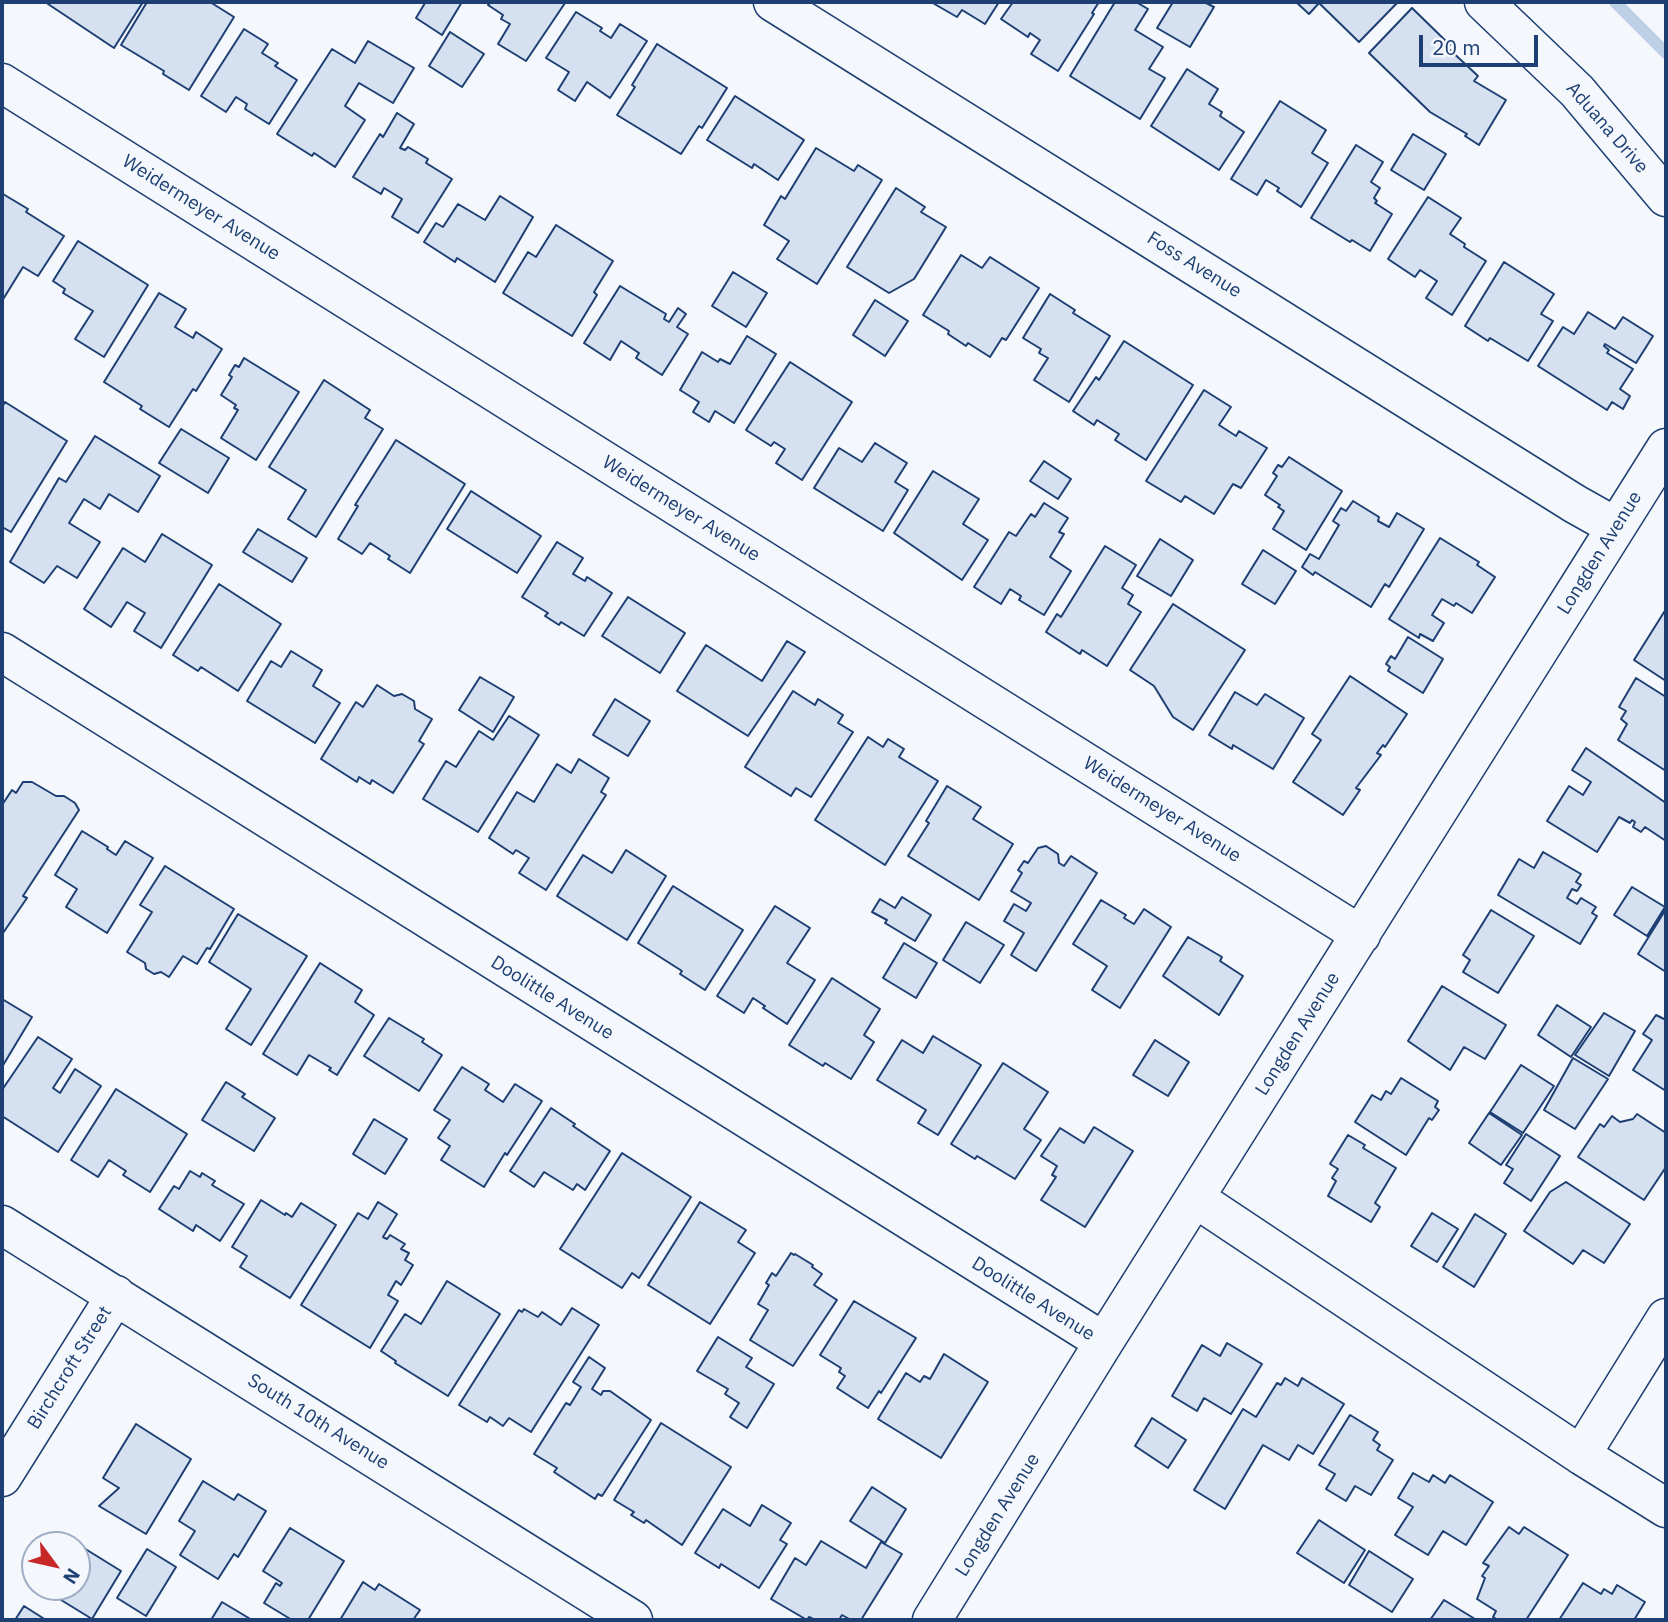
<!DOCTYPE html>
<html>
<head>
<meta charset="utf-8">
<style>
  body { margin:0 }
  #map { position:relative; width:1668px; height:1622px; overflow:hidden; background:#f4f7fb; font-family:"IBM Plex Sans",sans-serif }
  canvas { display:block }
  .frame { position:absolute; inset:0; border:4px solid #1d3f73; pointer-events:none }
  .north { position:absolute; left:21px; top:1531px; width:70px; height:70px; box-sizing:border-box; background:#f4f7fb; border:2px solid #9eadc5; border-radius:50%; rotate:123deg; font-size:19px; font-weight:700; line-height:28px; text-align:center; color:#1d3f73 }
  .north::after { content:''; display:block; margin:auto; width:24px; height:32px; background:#c62828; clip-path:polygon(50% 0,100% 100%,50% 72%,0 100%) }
  .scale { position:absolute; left:1419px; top:35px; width:119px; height:32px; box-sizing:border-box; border:4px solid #1d3f73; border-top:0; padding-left:9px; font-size:21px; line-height:24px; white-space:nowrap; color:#1d3f73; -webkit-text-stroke:5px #f4f7fb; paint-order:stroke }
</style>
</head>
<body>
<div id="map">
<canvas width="1668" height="1622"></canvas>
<div class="frame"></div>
<div class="north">N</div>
<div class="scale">20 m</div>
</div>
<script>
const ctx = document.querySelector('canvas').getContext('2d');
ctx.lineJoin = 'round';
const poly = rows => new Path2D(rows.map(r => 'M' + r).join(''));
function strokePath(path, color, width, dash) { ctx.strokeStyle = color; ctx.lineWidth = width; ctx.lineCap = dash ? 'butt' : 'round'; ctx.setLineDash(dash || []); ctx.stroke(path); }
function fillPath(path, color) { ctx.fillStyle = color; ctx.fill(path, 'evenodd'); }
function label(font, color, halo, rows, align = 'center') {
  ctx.font = font + ' "IBM Plex Sans",sans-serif'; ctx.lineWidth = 5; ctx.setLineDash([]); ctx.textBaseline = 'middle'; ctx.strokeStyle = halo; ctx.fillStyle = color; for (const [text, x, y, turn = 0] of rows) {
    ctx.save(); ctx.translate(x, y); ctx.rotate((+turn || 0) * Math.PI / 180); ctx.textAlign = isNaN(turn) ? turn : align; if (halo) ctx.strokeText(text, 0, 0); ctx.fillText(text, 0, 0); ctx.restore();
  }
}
strokePath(poly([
  [1615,2,1666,53]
]), '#bed0e5', 12);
const building = poly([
  [45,2,143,2,114,48,45,2],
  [147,2,210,2,234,17,189,90,163,74,164,71,121,45,147,2],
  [422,2,462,2,442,35,416,18,425,3,422,2],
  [491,2,564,2,565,3,526,61,498,44,510,24,501,19,503,15,488,5,491,2],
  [931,2,999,2,985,24,962,10,957,17,931,2],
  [1013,2,1099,2,1092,13,1094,14,1058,71,1031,54,1040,40,1030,33,1028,37,1001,19,1013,2],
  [1115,2,1136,2,1148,9,1135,30,1163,47,1149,69,1165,78,1140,119,1070,76,1115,2],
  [1173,2,1204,2,1214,7,1190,47,1157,28,1173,2],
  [1296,2,1398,2,1359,42,1319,3,1309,14,1296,2],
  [1412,8,1450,45,1448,48,1478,76,1474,81,1506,100,1479,145,1465,136,1467,134,1430,112,1369,53,1412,8],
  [576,12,602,28,600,31,611,38,620,24,647,41,610,98,587,82,575,101,558,90,569,72,546,58,576,12],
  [244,29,268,44,262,53,278,63,275,66,297,80,269,124,245,109,247,104,236,97,226,112,201,96,244,29],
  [450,32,484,54,462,87,429,66,450,32],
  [368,41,414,68,393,103,359,83,345,106,365,120,335,167,314,153,312,156,277,134,332,49,355,63,368,41],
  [657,44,727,88,702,128,699,126,681,154,617,115,635,87,632,85,657,44],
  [1187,69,1218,89,1209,104,1222,112,1220,116,1244,132,1219,170,1151,126,1187,69],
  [735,96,804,140,778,180,754,164,752,168,707,140,735,96],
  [1280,101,1326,130,1312,153,1328,163,1301,207,1277,191,1279,188,1266,180,1257,195,1231,179,1280,101],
  [397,113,414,124,400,148,405,150,408,147,428,159,426,163,452,179,418,233,392,217,402,199,384,188,381,194,353,177,380,134,383,137,397,113],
  [1413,134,1446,154,1424,190,1391,170,1413,134],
  [1356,145,1383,162,1371,182,1380,188,1374,198,1377,201,1375,203,1392,214,1370,251,1352,240,1350,242,1311,218,1356,145],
  [816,148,854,171,858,165,882,180,817,284,777,259,789,241,764,225,781,196,785,199,816,148],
  [896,188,925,207,921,212,946,227,914,279,889,293,847,267,896,188],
  [3,194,28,209,26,212,64,236,38,276,23,267,2,301,3,194],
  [500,196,533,217,495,282,457,258,455,262,424,242,436,223,443,227,458,204,485,220,500,196],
  [1428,197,1461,218,1450,234,1465,244,1464,247,1486,261,1452,315,1426,298,1437,281,1420,270,1415,277,1388,259,1428,197],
  [556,225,613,261,594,292,597,295,572,336,503,293,528,252,536,257,556,225],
  [78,241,148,285,104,357,75,339,93,311,63,293,65,289,53,281,78,241],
  [961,255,982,268,990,257,1039,288,1006,340,1002,338,990,357,968,343,966,346,948,334,949,331,923,315,961,255],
  [1504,262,1554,294,1541,314,1553,321,1528,361,1490,338,1488,341,1465,326,1504,262],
  [733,272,767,293,746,327,712,306,733,272],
  [620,286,666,314,664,319,669,322,678,308,686,314,677,327,688,334,662,375,636,358,639,353,621,341,610,360,584,343,620,286],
  [159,293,186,309,175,327,193,338,196,332,222,349,196,391,193,389,169,427,140,409,142,406,104,382,159,293],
  [1050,294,1075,310,1073,313,1110,336,1069,402,1034,380,1048,358,1039,353,1041,349,1023,338,1050,294],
  [875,300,908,321,885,356,853,335,875,300],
  [1588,312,1615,329,1623,317,1653,336,1636,363,1605,344,1604,346,1609,350,1607,353,1633,369,1620,389,1630,396,1623,409,1612,402,1607,410,1538,366,1563,327,1574,334,1588,312],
  [747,336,776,354,734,423,715,411,709,422,693,412,699,402,680,390,702,352,718,362,720,359,730,364,747,336],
  [1124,341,1193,385,1146,460,1115,440,1119,434,1097,420,1094,425,1073,411,1096,377,1099,380,1124,341],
  [244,358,299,392,256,460,221,438,238,410,234,408,236,405,221,395,232,377,229,375,235,365,239,367,244,358],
  [790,362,852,402,802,480,776,463,785,449,774,442,771,446,746,430,790,362],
  [324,380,370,410,365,418,383,429,316,537,288,519,306,490,269,467,324,380],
  [1204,390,1231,407,1219,425,1236,436,1239,431,1267,448,1241,488,1233,484,1214,514,1185,496,1181,502,1146,481,1204,390],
  [5,402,67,441,11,532,2,527,2,407,5,402],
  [181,429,229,458,208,493,159,463,181,429],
  [95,436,160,476,138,512,109,494,100,509,84,499,69,523,100,542,77,578,57,566,44,583,10,562,59,478,66,482,95,436],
  [396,440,465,484,410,573,388,559,390,556,370,543,362,554,338,539,358,506,355,505,396,440],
  [875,443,907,463,895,482,908,490,883,531,814,488,839,448,862,462,875,443],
  [1289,457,1342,491,1306,550,1273,529,1284,511,1278,507,1280,505,1265,495,1277,476,1273,473,1278,465,1282,467,1289,457],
  [1044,461,1071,479,1058,499,1030,481,1044,461],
  [933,471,979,499,963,524,988,540,962,580,894,533,933,471],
  [471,491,541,536,517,573,447,529,471,491],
  [1353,501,1379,517,1378,521,1389,527,1397,513,1424,529,1389,587,1385,584,1371,607,1315,572,1313,575,1302,567,1310,554,1319,559,1339,525,1333,521,1341,508,1346,511,1353,501],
  [1044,503,1068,518,1059,532,1064,534,1050,557,1071,571,1044,615,1019,600,1021,596,1010,589,1001,604,974,587,1009,532,1016,536,1031,514,1035,517,1044,503],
  [258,529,307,558,292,582,243,552,258,529],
  [162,534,212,565,161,648,134,631,145,613,127,602,111,627,84,609,123,548,145,562,162,534],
  [1440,538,1479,562,1477,565,1495,577,1472,613,1456,603,1454,606,1442,599,1432,615,1444,623,1433,641,1420,634,1419,638,1389,619,1440,538],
  [1160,539,1193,560,1171,596,1137,576,1160,539],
  [557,542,583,558,573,574,585,581,587,577,612,593,584,636,561,622,559,625,545,616,548,613,522,597,557,542],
  [1105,546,1136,565,1122,588,1133,595,1128,604,1141,612,1107,666,1082,650,1080,654,1046,632,1057,614,1061,617,1105,546],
  [1263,550,1296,571,1275,604,1242,584,1263,550],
  [219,584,281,624,238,691,201,667,198,671,173,655,219,584],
  [628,597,685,633,660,673,602,636,628,597],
  [1173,604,1245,650,1193,730,1173,717,1154,686,1130,670,1173,604],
  [1666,609,1666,681,1634,660,1666,609],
  [1408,637,1443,659,1423,693,1388,671,1390,667,1386,664,1391,656,1395,659,1408,637],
  [787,641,805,652,748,736,677,691,706,645,762,681,787,641],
  [291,651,322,670,313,686,340,703,315,743,247,701,271,661,281,667,291,651],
  [1350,676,1407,714,1385,747,1383,745,1377,753,1381,755,1356,788,1360,790,1343,815,1293,782,1321,740,1312,734,1350,676],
  [480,677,514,697,493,732,459,710,480,677],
  [1636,678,1666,697,1666,771,1618,740,1627,724,1621,719,1626,711,1619,707,1636,678],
  [377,685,394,696,402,694,414,701,415,709,432,719,419,741,424,744,393,793,372,780,370,784,359,777,357,782,321,759,356,702,363,707,377,685],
  [793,691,815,705,818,699,843,715,838,723,853,732,811,797,796,788,791,796,745,767,793,691],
  [1235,692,1257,705,1265,694,1304,718,1273,769,1233,745,1232,749,1209,735,1235,692],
  [615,699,650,721,628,756,593,735,615,699],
  [509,716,539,735,478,832,423,799,446,761,456,767,479,731,493,740,509,716],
  [868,737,883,747,888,739,904,749,899,757,938,781,885,865,815,820,868,737],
  [1586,748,1666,803,1666,841,1645,827,1641,832,1633,827,1635,822,1632,820,1630,823,1619,817,1597,852,1547,821,1569,786,1583,795,1591,782,1572,770,1586,748],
  [579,759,609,778,601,792,606,795,546,890,519,873,529,858,516,850,513,854,489,838,517,792,534,802,557,764,571,773,579,759],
  [23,782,32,782,56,796,64,796,75,803,79,810,23,896,27,898,3,933,2,805,12,790,16,793,23,782],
  [947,786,981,807,973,819,1013,844,979,900,908,856,929,823,926,821,947,786],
  [82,831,108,847,107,849,116,855,125,841,153,858,107,933,66,907,77,889,55,875,82,831],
  [1046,846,1058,854,1059,863,1064,866,1071,856,1097,873,1036,971,1011,955,1024,933,1004,921,1014,904,1026,911,1031,903,1011,891,1022,873,1018,870,1024,861,1028,863,1038,848,1046,846],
  [626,850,666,876,627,940,557,896,583,855,612,873,626,850],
  [1543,852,1581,874,1576,882,1581,885,1577,891,1572,889,1567,898,1577,904,1581,898,1596,907,1592,913,1597,916,1580,944,1498,895,1519,859,1534,868,1543,852],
  [165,866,234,909,210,949,207,948,197,964,183,956,169,977,161,972,154,974,146,969,145,963,127,952,152,912,140,905,165,866],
  [673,886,743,930,705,990,680,974,682,971,638,943,673,886],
  [1632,887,1665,907,1647,936,1614,915,1632,887],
  [902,897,931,915,915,941,885,923,887,920,872,912,880,899,895,908,902,897],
  [1101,900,1126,915,1124,918,1134,924,1144,909,1171,927,1120,1008,1092,990,1107,966,1073,944,1101,900],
  [775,906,810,928,787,963,815,980,787,1024,763,1008,765,1006,753,998,744,1013,717,996,775,906],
  [1666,909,1666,972,1638,954,1666,909],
  [1491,910,1534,936,1498,993,1463,972,1470,960,1463,955,1491,910],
  [238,914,307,956,251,1045,226,1029,251,989,209,962,238,914],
  [966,922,1004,945,980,983,943,960,966,922],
  [1188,937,1222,957,1220,961,1243,976,1219,1015,1163,976,1188,937],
  [904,943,937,963,916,998,883,978,904,943],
  [320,963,362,990,355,1002,374,1015,337,1075,329,1070,331,1068,309,1055,297,1075,263,1054,320,963],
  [832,978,880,1009,864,1035,874,1042,851,1079,825,1063,823,1066,789,1045,832,978],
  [1442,986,1506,1025,1485,1059,1464,1047,1450,1070,1408,1041,1442,986],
  [2,999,32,1017,2,1067,2,999],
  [1557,1005,1591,1027,1571,1057,1538,1035,1557,1005],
  [1604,1013,1635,1031,1609,1076,1575,1055,1604,1013],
  [1656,1015,1664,1019,1666,1017,1666,1091,1633,1070,1652,1040,1643,1034,1656,1015],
  [389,1018,424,1039,422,1042,442,1055,419,1091,364,1056,389,1018],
  [933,1036,981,1065,938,1135,918,1123,926,1110,877,1080,902,1040,923,1053,933,1036],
  [38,1037,72,1059,53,1088,60,1093,75,1069,101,1086,58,1152,2,1116,2,1090,38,1037],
  [1155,1040,1189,1062,1168,1096,1133,1075,1155,1040],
  [1573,1058,1608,1079,1575,1129,1544,1110,1573,1058],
  [1003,1063,1048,1092,1024,1129,1041,1140,1015,1179,977,1156,975,1159,951,1144,1003,1063],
  [1521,1065,1554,1086,1523,1133,1490,1112,1521,1065],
  [462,1067,489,1084,485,1090,503,1102,515,1084,542,1101,507,1155,505,1153,484,1187,441,1160,450,1146,438,1138,450,1120,434,1110,462,1067],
  [1401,1078,1438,1101,1435,1107,1439,1110,1432,1120,1429,1118,1406,1155,1355,1122,1372,1095,1381,1100,1386,1091,1391,1094,1401,1078],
  [226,1082,245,1094,242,1097,275,1118,254,1151,202,1120,226,1082],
  [116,1089,187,1134,150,1192,123,1175,126,1171,109,1160,98,1177,71,1160,116,1089],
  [551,1108,575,1124,573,1126,610,1151,585,1190,577,1184,573,1190,544,1172,534,1187,510,1171,551,1108],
  [1489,1113,1522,1135,1501,1165,1469,1143,1489,1113],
  [1637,1114,1666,1133,1666,1167,1644,1200,1578,1157,1600,1124,1604,1127,1612,1116,1620,1122,1633,1119,1637,1114],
  [374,1119,407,1139,385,1174,353,1154,374,1119],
  [1094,1127,1133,1151,1085,1227,1041,1200,1056,1177,1052,1175,1057,1166,1041,1156,1060,1128,1084,1143,1094,1127],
  [1526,1134,1560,1156,1531,1201,1504,1183,1513,1169,1506,1165,1526,1134],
  [1348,1135,1365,1145,1363,1148,1396,1168,1375,1203,1380,1207,1371,1222,1328,1196,1336,1181,1332,1178,1338,1169,1330,1164,1348,1135],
  [622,1153,691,1197,639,1278,632,1273,622,1288,560,1249,622,1153],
  [190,1171,200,1177,202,1173,215,1181,212,1185,244,1204,220,1241,196,1225,193,1231,159,1209,174,1186,179,1189,190,1171],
  [1566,1182,1630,1224,1604,1263,1583,1250,1573,1264,1524,1231,1550,1192,1566,1182],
  [261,1200,285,1215,286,1213,292,1217,301,1203,336,1225,290,1298,240,1267,247,1256,232,1247,261,1200],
  [378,1202,397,1214,383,1237,387,1239,390,1235,405,1244,401,1249,409,1253,405,1260,413,1265,401,1285,396,1281,388,1295,398,1301,370,1348,301,1305,358,1213,368,1219,378,1202],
  [700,1202,746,1230,738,1242,755,1253,710,1324,648,1285,700,1202],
  [1432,1213,1458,1229,1437,1262,1411,1246,1432,1213],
  [1475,1214,1506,1234,1474,1287,1443,1267,1475,1214],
  [791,1253,794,1255,795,1254,813,1265,812,1267,822,1274,814,1285,837,1300,793,1366,750,1340,768,1310,758,1304,769,1285,766,1283,772,1273,776,1276,791,1253],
  [447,1281,500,1314,448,1396,395,1363,396,1361,381,1351,405,1314,421,1324,447,1281],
  [854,1301,916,1338,881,1393,879,1391,868,1408,837,1388,845,1376,839,1372,841,1368,820,1355,854,1301],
  [572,1308,599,1325,531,1432,509,1418,503,1426,490,1417,487,1422,459,1405,519,1310,522,1312,524,1309,538,1317,542,1312,561,1325,572,1308],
  [718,1337,752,1358,746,1367,774,1384,747,1428,730,1417,739,1403,725,1394,728,1389,697,1371,718,1337],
  [1227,1343,1262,1364,1231,1414,1204,1398,1197,1411,1172,1396,1202,1345,1220,1356,1227,1343],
  [944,1354,988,1382,941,1458,878,1419,906,1373,920,1382,924,1376,930,1379,944,1354],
  [589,1357,605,1368,592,1389,601,1395,603,1391,610,1391,651,1420,602,1496,598,1494,595,1499,554,1472,557,1468,534,1454,566,1403,570,1405,581,1387,573,1382,589,1357],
  [1285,1378,1298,1386,1302,1378,1344,1404,1313,1454,1298,1445,1289,1460,1263,1445,1225,1509,1194,1490,1243,1409,1256,1417,1277,1383,1281,1385,1285,1378],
  [1350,1415,1378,1432,1373,1440,1380,1445,1377,1450,1393,1460,1371,1495,1355,1486,1346,1501,1326,1489,1335,1474,1319,1465,1350,1415],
  [1152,1418,1186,1440,1168,1468,1135,1446,1152,1418],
  [661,1423,731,1467,682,1545,646,1520,644,1523,631,1515,634,1512,614,1500,661,1423],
  [136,1424,191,1459,146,1534,99,1506,119,1488,103,1478,136,1424],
  [1413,1473,1429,1482,1433,1475,1445,1483,1450,1475,1493,1502,1466,1545,1443,1531,1428,1555,1395,1535,1413,1507,1398,1498,1413,1473],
  [203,1481,234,1500,238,1494,266,1511,238,1557,234,1554,218,1579,180,1555,195,1531,179,1521,203,1481],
  [872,1487,906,1509,885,1543,850,1521,872,1487],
  [762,1505,791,1523,780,1540,787,1544,759,1588,721,1564,719,1568,695,1553,723,1509,750,1526,762,1505],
  [1319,1520,1365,1550,1344,1583,1297,1553,1319,1520],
  [1509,1527,1519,1534,1524,1527,1568,1555,1526,1620,1498,1620,1493,1617,1496,1611,1477,1599,1485,1578,1482,1576,1489,1566,1483,1563,1509,1527],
  [290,1528,344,1561,308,1620,292,1620,264,1603,276,1583,280,1586,282,1583,263,1571,290,1528],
  [66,1537,121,1571,92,1619,40,1587,77,1587,77,1545,61,1545,66,1537],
  [821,1541,866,1568,881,1542,902,1554,861,1620,851,1620,842,1615,839,1620,815,1620,809,1617,807,1620,771,1599,795,1558,806,1565,821,1541],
  [147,1549,176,1567,146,1616,117,1598,147,1549],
  [1369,1551,1413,1579,1392,1612,1349,1585,1369,1551],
  [363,1582,375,1590,379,1584,420,1610,413,1620,340,1620,363,1582],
  [1583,1583,1601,1594,1604,1589,1612,1594,1617,1585,1645,1602,1634,1620,1559,1620,1583,1583],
  [1444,1600,1475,1619,1474,1620,1430,1620,1444,1600],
  [222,1602,252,1620,211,1620,222,1602],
  [24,1606,46,1620,15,1620,24,1606]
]);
fillPath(building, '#d5e0f0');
strokePath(building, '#1d3f73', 2);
const minor = poly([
  [773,2,1575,504,1616,527],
  [1484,2,1577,91,1666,197],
  [2,83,1361,935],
  [2,652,1104,1342],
  [1195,1198,1581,1455,1666,1508],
  [2,1225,633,1620],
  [1581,1455,1666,1318],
  [2,1477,116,1295],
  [932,1620,1104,1342,1666,448]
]);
strokePath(minor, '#1d3f73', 41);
strokePath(minor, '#f4f7fb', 38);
label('19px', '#1d3f73', '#f4f7fb', [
  ["Aduana Drive",1607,128,49],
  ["Weidermeyer Avenue",201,208,32],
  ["Foss Avenue",1194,265,32],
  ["Weidermeyer Avenue",681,509,32],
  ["Longden Avenue",1600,553,-58],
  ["Weidermeyer Avenue",1162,810,32],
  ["Doolittle Avenue",552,998,32],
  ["Longden Avenue",1298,1034,-58],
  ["Doolittle Avenue",1033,1299,32],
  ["Birchcroft Street",70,1368,-58],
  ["South 10th Avenue",318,1422,32],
  ["Longden Avenue",998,1515,-58]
]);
</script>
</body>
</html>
